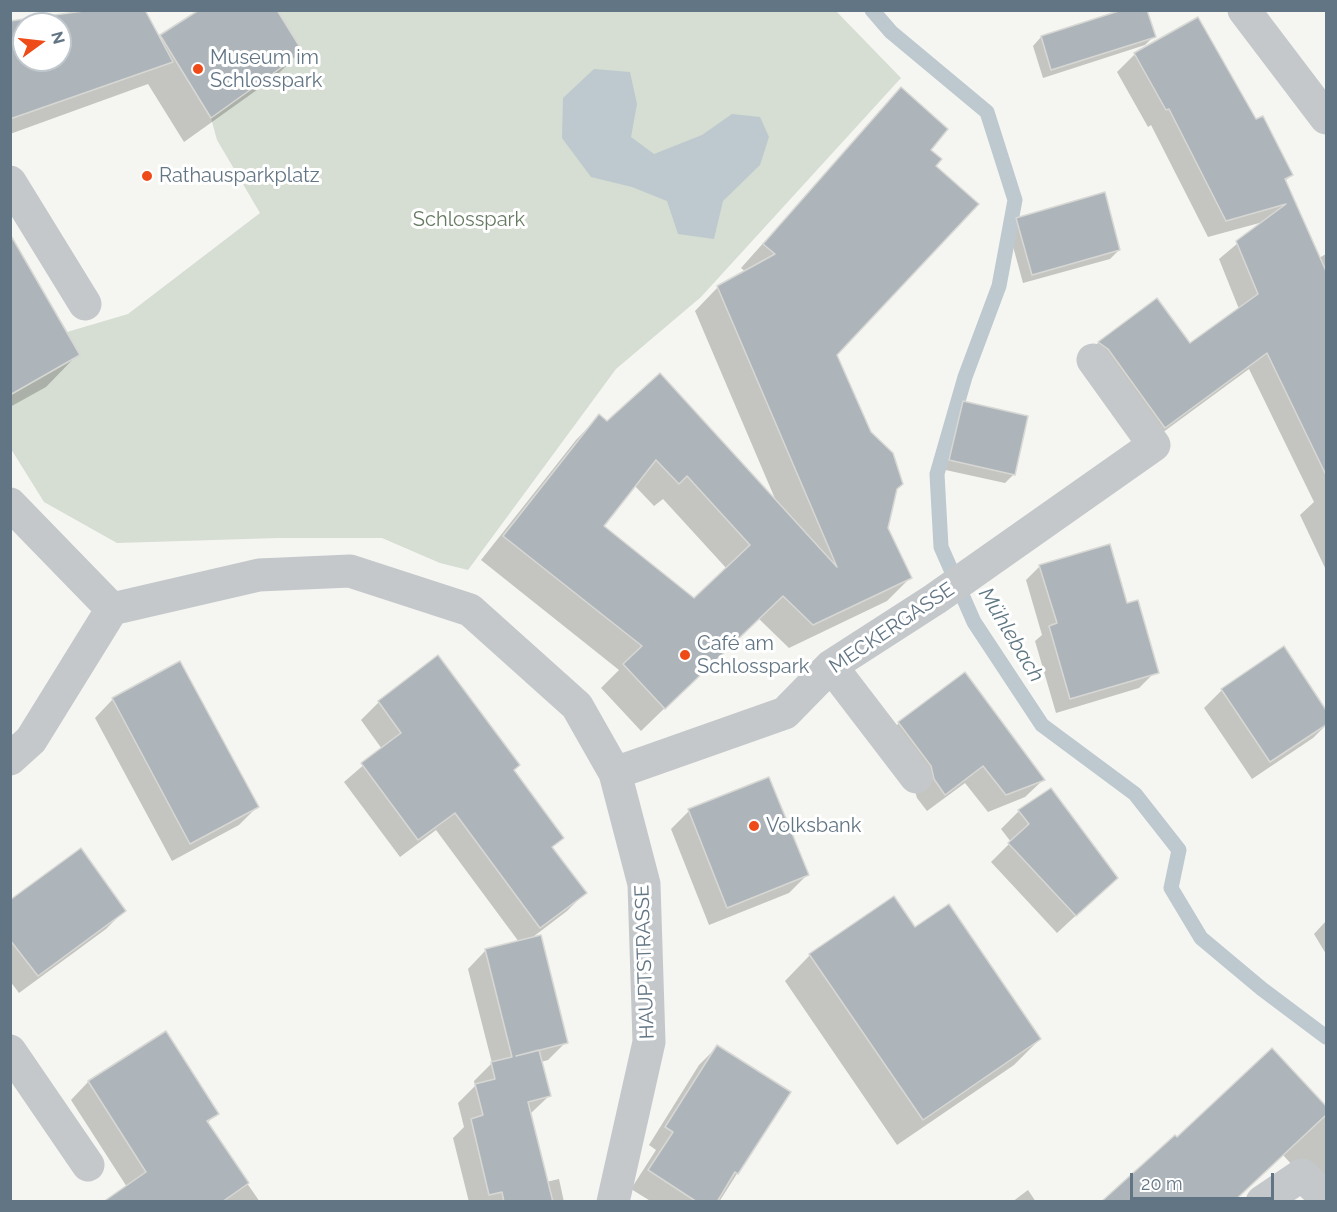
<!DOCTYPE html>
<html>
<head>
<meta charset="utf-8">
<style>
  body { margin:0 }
  #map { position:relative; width:1337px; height:1212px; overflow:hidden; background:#f5f6f1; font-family:Raleway,sans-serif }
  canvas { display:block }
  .frame { position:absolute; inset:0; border:12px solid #627584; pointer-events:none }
  .north { position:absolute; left:12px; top:12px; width:60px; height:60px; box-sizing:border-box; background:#fff; border:2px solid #c0c8ce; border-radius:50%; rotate:75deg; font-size:16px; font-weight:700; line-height:24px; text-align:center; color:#627584 }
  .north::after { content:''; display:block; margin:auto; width:21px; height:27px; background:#ee4b19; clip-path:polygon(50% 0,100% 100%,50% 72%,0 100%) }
  .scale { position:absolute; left:1130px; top:1173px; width:144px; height:27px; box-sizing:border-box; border:3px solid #627584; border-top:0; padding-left:8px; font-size:18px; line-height:21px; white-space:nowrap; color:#627584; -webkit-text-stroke:4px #fff; paint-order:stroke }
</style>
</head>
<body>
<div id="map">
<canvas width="1337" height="1212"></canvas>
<div class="frame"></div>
<div class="north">N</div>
<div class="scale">20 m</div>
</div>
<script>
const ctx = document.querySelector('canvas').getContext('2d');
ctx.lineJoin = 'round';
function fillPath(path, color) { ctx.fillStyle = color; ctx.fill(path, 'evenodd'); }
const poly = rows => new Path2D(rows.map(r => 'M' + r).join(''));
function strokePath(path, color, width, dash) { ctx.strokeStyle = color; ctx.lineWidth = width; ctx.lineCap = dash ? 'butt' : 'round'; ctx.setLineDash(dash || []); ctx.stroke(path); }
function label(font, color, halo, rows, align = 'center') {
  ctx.font = font + ' Raleway,sans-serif'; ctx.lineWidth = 6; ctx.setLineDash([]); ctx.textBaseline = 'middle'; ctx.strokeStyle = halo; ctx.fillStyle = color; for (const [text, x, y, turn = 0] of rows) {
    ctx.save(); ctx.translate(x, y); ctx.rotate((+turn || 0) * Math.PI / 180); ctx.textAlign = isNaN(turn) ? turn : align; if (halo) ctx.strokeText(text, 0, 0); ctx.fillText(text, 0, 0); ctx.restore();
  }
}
fillPath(poly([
  [277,11,836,11,901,78,701,297,616,369,468,570,440,563,382,538,278,538,117,543,44,502,11,449,11,395,79,355,67,332,128,314,260,213,217,140,211,118,303,52]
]), '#d6ddd2');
fillPath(poly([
  [594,69,630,72,637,104,631,137,654,154,702,135,732,114,760,117,769,137,760,165,723,201,714,239,678,234,667,201,632,187,591,177,562,138,563,98]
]), '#bdc9ce');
fillPath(poly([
  [102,10,159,39,202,10,301,51,275,77,184,142,148,84,10,134,10,22],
  [24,24,60,24,60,60,24,60],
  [1197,19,1255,121,1291,175,1284,182,1319,258,1326,254,1326,570,1300,515,1314,502,1249,369,1147,444,1081,361,1098,343,1157,300,1190,345,1239,309,1219,259,1263,222,1208,237,1151,125,1148,127,1117,72,1135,54],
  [1154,36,1145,45,1043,78,1033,46,1041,37],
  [901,89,934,166,835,355,895,489,886,528,910,578,887,601,789,648,758,618,641,731,601,688,619,670,481,560,576,440,599,416,607,423,776,501,695,311,718,287,746,272,741,268],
  [634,485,654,506,663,499,727,569,694,600,602,526],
  [1016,219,1119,250,1110,259,1023,283,1008,228],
  [10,237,78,354,46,387,10,407],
  [963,402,1014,474,1005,483,941,469,955,411],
  [1040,566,1126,605,1153,674,1139,688,1056,713,1035,641,1042,635,1026,580],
  [1284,648,1326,713,1326,725,1313,738,1252,779,1204,708,1222,690],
  [438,658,512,770,562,837,551,848,585,893,567,911,529,940,566,1042,548,1060,541,1062,549,1096,530,1114,546,1182,559,1179,564,1202,469,1202,453,1138,464,1127,458,1103,475,1086,474,1081,492,1063,468,969,485,951,519,942,436,830,400,857,344,782,382,749,361,720,379,702],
  [179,663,257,807,239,825,172,861,95,718,112,700],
  [964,674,1043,780,1025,797,988,812,965,783,927,811,917,798,913,784,881,741,899,723],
  [1050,790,1098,895,1057,933,991,862,1011,842,1001,829,1019,811],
  [689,811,807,875,789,893,709,925,671,829],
  [10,902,124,911,106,929,19,993,10,981],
  [1326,921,1326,954,1314,934],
  [915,929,1040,1039,1014,1065,897,1145,785,981,810,955],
  [165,1033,217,1113,206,1124,260,1202,106,1202,127,1187,71,1100,88,1082],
  [717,1047,789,1092,719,1202,652,1202,631,1189,656,1150,649,1145,699,1065],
  [1272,1050,1326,1107,1326,1202,1283,1155,1177,1139],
  [1028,1190,1036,1202,1012,1202]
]), '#0003');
strokePath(poly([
  [872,10,891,32,987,112,1015,200,999,286,965,377,937,474,941,547,974,622,1042,725,1135,794,1179,850,1171,888,1201,938,1262,989,1326,1037]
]), '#bdc9ce', 15);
const building = poly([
  [91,10,145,10,173,62,10,119,10,21,91,10],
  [24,24,60,24,60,60,24,60,24,24],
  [199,10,277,10,303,52,211,118,160,35,199,10],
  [1122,10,1147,10,1156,37,1051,70,1041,36,1122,10],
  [1198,17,1256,119,1263,116,1293,175,1285,179,1326,271,1326,475,1267,353,1165,428,1108,349,1098,342,1157,298,1190,343,1258,294,1236,241,1286,204,1226,221,1169,109,1166,110,1134,53,1198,17],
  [901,87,948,129,931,150,942,159,936,166,979,204,837,355,871,432,893,453,903,484,897,489,888,528,912,578,813,625,783,596,665,709,623,664,642,646,503,536,599,414,607,421,660,373,837,567,717,286,775,254,763,244,901,87],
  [656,460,679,484,687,476,750,545,694,598,604,526,656,460],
  [1105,192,1120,250,1032,275,1016,218,1105,192],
  [10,234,80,355,10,395,10,234],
  [963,401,1028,416,1015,475,949,460,963,401],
  [1110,544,1127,603,1138,600,1159,673,1070,699,1049,626,1057,623,1039,565,1110,544],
  [1284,646,1326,710,1326,725,1270,762,1221,689,1284,646],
  [438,655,520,765,514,770,564,838,552,847,587,893,540,928,455,813,418,840,361,763,401,733,378,701,438,655],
  [180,661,259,807,190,844,112,698,180,661],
  [965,672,1045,780,1006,795,983,766,945,795,934,779,931,766,898,722,965,672],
  [769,777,809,875,727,908,688,809,769,777],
  [1051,788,1118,878,1076,916,1008,843,1029,824,1018,810,1051,788],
  [81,848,126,911,38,976,10,940,10,900,81,848],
  [894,896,915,927,949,904,1041,1039,923,1120,809,954,894,896],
  [541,935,568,1043,516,1056,539,1050,551,1096,528,1102,553,1202,504,1202,502,1192,489,1195,471,1119,483,1115,475,1084,495,1079,491,1062,512,1057,485,949,541,935],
  [166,1031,219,1114,207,1121,249,1183,222,1202,103,1202,146,1172,88,1081,166,1031],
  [717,1045,791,1092,738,1174,735,1172,717,1202,697,1202,648,1170,673,1132,665,1127,717,1045],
  [1272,1048,1326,1106,1326,1115,1247,1189,1233,1202,1101,1202,1175,1135,1177,1137,1272,1048]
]);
fillPath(building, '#adb5ba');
strokePath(building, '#d7d7d4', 1.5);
strokePath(poly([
  [1244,10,1326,118],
  [10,182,85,304],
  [10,504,112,609],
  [112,609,259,575,350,571,470,610,577,706,615,773,644,884,649,1042,613,1202],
  [831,666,916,777],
  [10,759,31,740,112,609],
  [615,773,785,713,831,666,935,599,1154,445,1093,360],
  [10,1051,88,1165],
  [1262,1202,1302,1175,1326,1198]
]), '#c4c8cb', 33);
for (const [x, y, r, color] of [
  [198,69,6,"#ee4b19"],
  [147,176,6,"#ee4b19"],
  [685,655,6,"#ee4b19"],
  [754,826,6,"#ee4b19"]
]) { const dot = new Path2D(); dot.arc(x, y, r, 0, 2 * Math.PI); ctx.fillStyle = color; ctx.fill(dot); strokePath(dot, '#fff', 2); }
label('20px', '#627584', '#fff', [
  ["Museum im",210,58],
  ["Schlosspark",210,81],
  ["Rathausparkplatz",159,176],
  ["Café am",697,644],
  ["Schlosspark",697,667],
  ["Volksbank",766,826]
], 'left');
label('20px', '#677b62', '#fff', [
  ["Schlosspark",469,220]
]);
label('20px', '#627584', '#fff', [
  ["MECKERGASSE",892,628,-34],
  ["HAUPTSTRASSE",645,962,-92]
]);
label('italic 21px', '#5e7782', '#fff', [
  ["Mühlebach",1011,635,59]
]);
</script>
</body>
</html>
